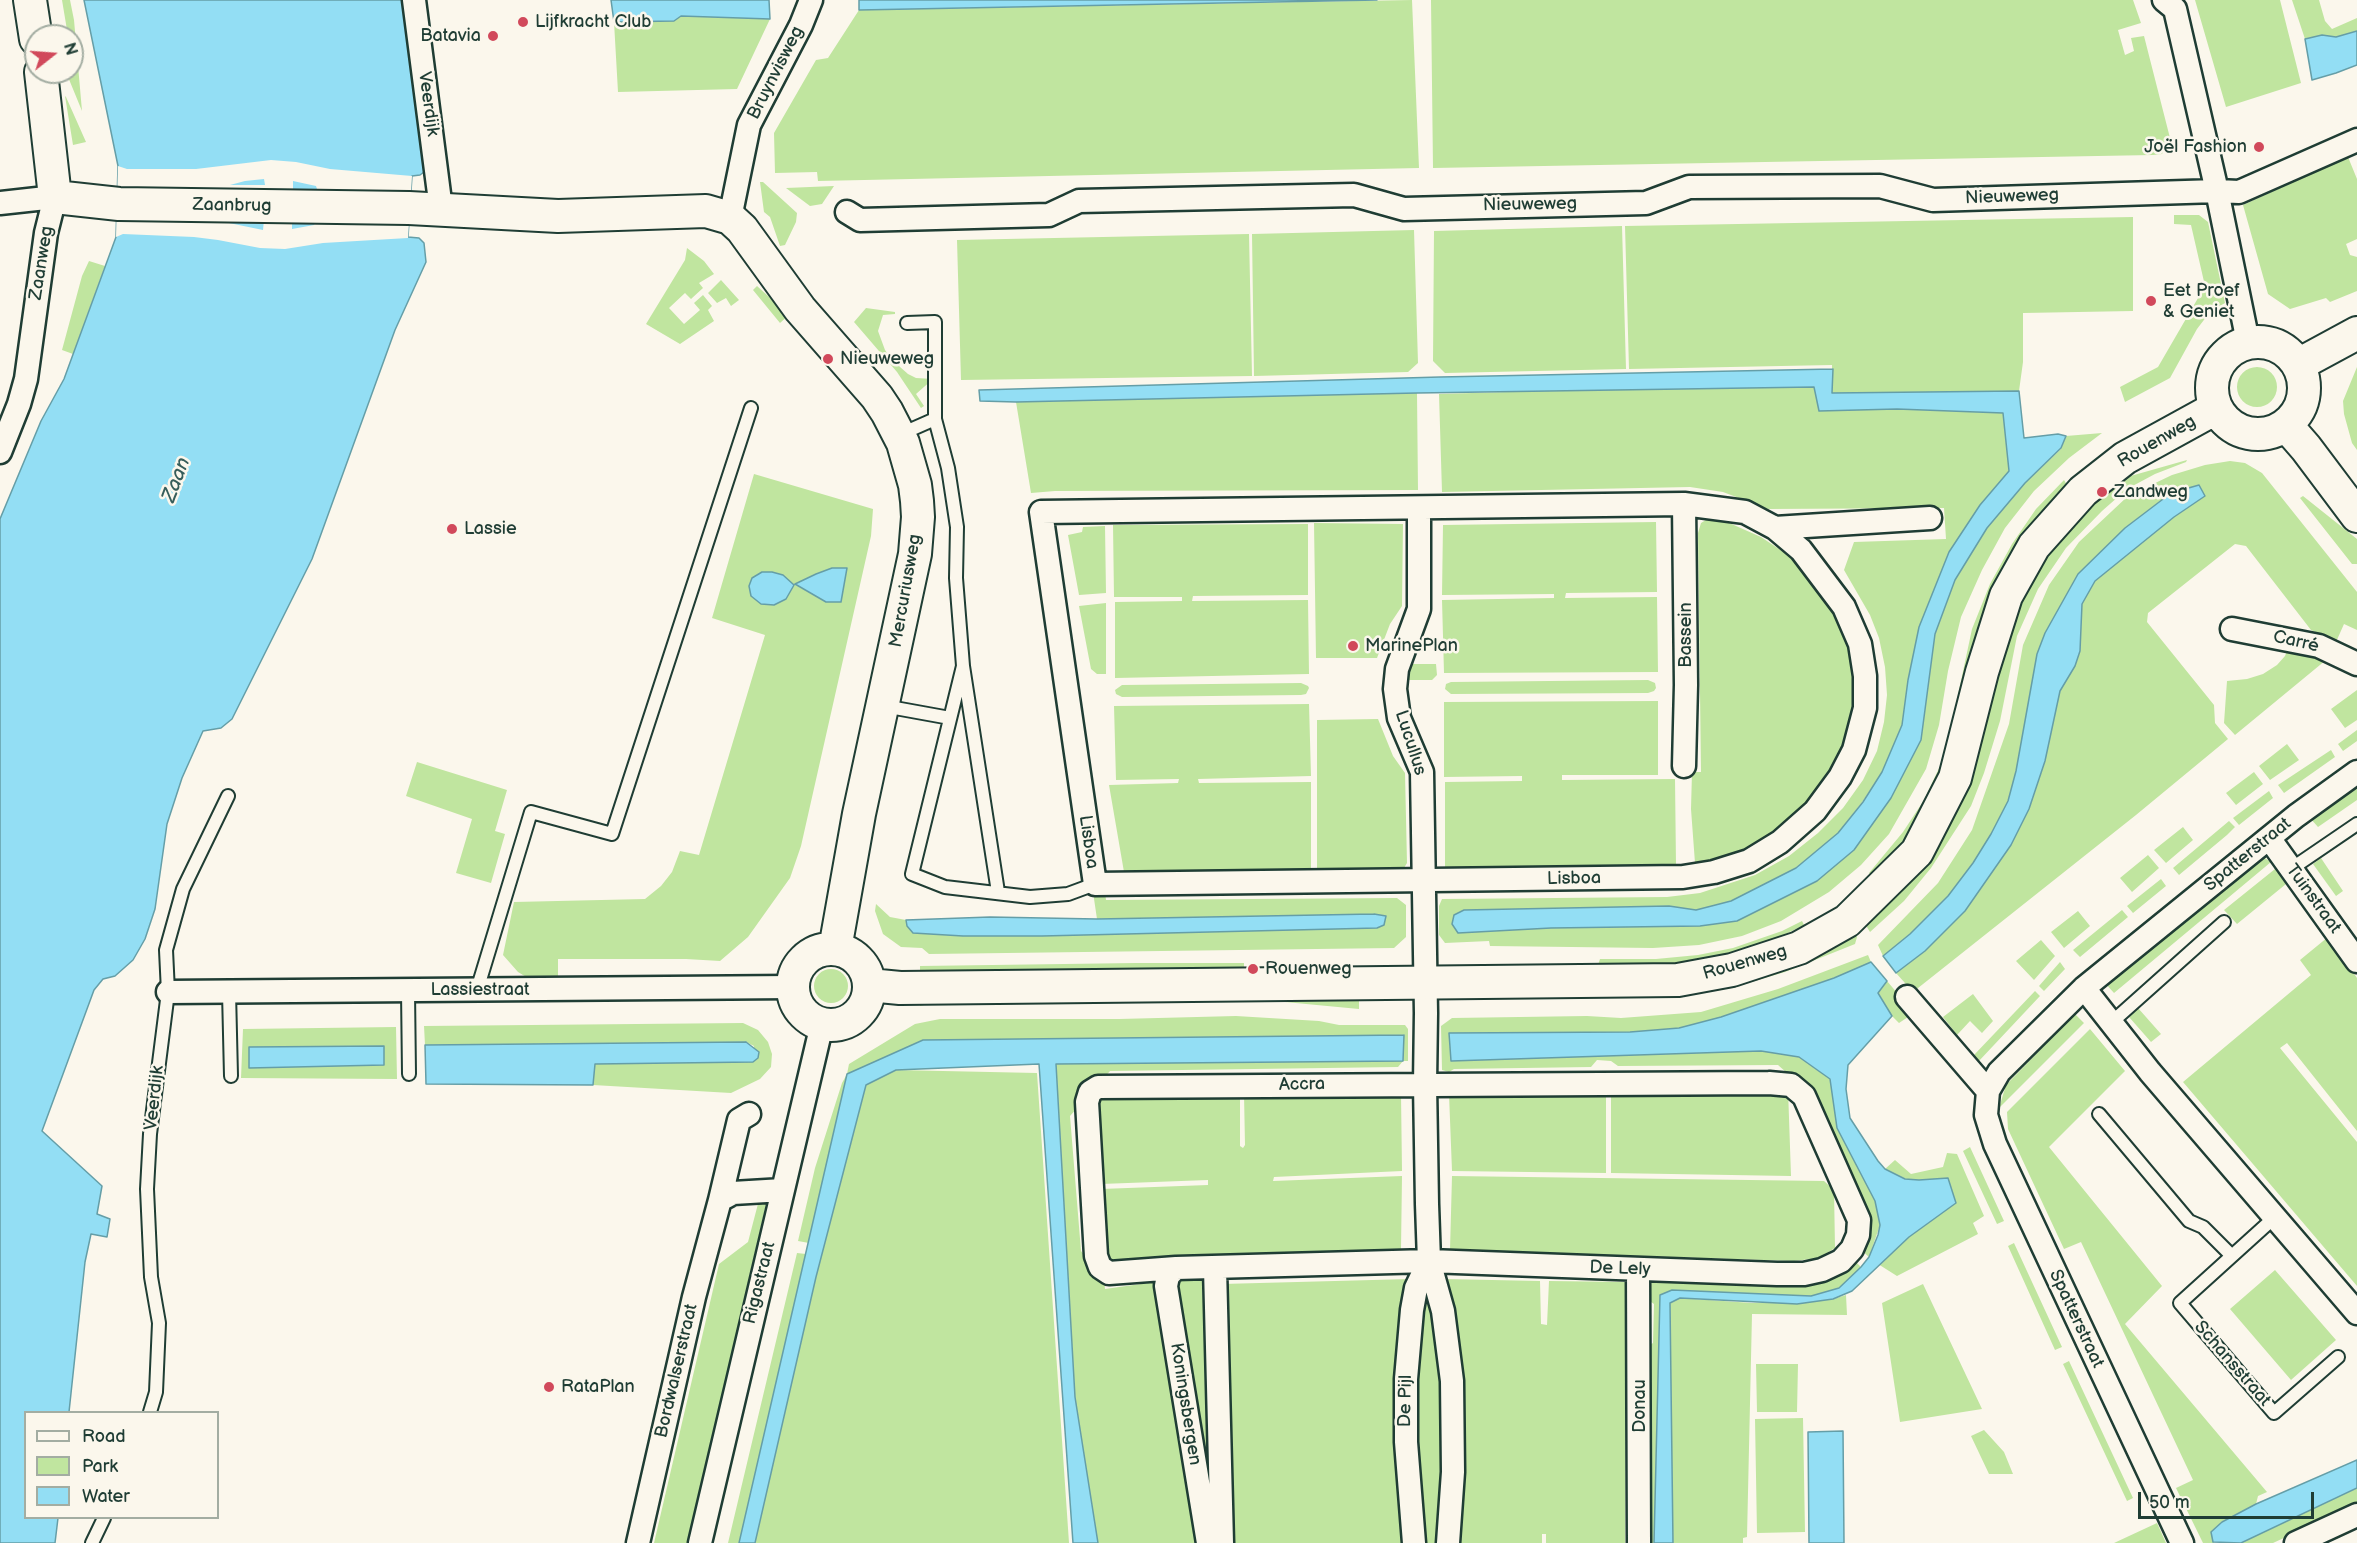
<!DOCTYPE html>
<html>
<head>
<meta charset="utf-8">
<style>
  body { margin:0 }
  #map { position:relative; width:2357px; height:1543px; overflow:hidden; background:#fbf7ec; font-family:"Balsamiq Sans",sans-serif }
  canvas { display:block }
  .legend { position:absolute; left:24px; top:1411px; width:195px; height:108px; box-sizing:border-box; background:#fbf7ec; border:2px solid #a3ada2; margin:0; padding:8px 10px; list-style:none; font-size:18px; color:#1f3d34 }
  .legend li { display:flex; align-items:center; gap:12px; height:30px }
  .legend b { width:30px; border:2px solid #a3ada2 }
  .north { position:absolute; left:24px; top:24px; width:60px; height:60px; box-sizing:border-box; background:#fbf7ec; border:2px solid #a3ada2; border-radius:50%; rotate:73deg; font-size:16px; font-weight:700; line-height:24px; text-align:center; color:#1f3d34 }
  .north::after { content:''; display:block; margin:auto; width:21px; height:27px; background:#d1495b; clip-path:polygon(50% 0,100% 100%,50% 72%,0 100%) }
  .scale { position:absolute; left:2138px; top:1492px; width:176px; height:27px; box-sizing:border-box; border:3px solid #1f3d34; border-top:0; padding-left:8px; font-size:18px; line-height:21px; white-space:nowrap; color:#1f3d34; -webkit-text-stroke:4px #fbf7ec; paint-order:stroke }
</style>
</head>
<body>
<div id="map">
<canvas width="2357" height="1543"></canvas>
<ul class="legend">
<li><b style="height:8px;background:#fbf7ec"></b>Road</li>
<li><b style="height:16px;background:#c0e59f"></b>Park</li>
<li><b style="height:16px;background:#93def4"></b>Water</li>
</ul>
<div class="north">N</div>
<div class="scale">50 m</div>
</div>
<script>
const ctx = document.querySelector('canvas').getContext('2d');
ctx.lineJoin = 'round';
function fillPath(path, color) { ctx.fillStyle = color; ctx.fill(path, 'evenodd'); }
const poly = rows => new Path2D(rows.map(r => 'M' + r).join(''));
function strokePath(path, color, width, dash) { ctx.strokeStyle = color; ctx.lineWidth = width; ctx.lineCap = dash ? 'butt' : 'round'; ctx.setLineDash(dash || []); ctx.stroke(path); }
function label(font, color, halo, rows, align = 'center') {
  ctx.font = font + ' "Balsamiq Sans",sans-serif'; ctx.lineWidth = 5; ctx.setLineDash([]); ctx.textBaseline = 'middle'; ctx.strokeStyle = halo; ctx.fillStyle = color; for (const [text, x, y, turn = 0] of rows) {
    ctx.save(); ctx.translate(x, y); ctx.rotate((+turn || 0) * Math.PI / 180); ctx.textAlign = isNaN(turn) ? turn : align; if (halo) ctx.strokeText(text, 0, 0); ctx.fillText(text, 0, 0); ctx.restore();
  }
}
fillPath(poly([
  [62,0,70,0,74,20,82,111,66,72,72,72,73,64,72,36,68,36],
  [1412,0,1419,168,818,181,817,172,775,173,774,133,816,60,828,58,859,10],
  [1431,0,2133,0,2141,23,2118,30,2125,55,2134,51,2131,38,2144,36,2170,138,2162,154,2153,155,1433,168],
  [2195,0,2280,0,2301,83,2226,107],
  [2292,0,2319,0,2325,21,2332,29,2357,18,2357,31,2336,37,2322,35,2305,39],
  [681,16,770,19,737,89,618,92,614,22,674,21],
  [65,96,66,97,86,142,73,145],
  [2348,157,2357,179,2357,239,2346,244,2350,255,2357,257,2357,291,2330,302,2326,298,2290,309,2268,294,2243,205],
  [760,182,763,182,797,213,796,222,785,245,780,246,770,217,764,212],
  [834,186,822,204,810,206,786,188],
  [2174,215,2199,215,2208,222,2225,303,2210,312,2197,329,2170,378,2125,402,2120,387,2158,367,2205,286,2191,225,2174,224],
  [2133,217,2133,311,2023,313,2023,362,2019,391,1832,393,1832,365,1629,369,1625,226],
  [1622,226,1626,369,1445,373,1433,361,1434,231],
  [1414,230,1418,363,1408,372,1254,376,1252,234],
  [1249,234,1252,376,961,380,957,240],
  [687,248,704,261,714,274,699,283,703,288,691,299,685,293,669,308,684,324,700,310,694,303,703,295,712,306,708,310,714,321,680,344,646,324,685,260],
  [89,261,105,266,73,354,62,350,82,276],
  [721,280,739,300,731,306,726,298,717,303,708,293],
  [757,286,789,315,780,323,753,290],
  [866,308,895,312,895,314,883,315,878,331,885,350,891,359,908,374,916,378,933,379,916,394,924,406,921,408,897,372,854,322],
  '2237 387a20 20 0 1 1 40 0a20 20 0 1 1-40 0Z',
  [2357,367,2357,450,2352,443,2344,414,2343,401],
  [1815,387,1819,410,1897,409,2003,413,2009,471,1980,505,1949,552,1908,680,1902,725,1882,772,1863,801,1838,833,1796,868,1731,901,1696,910,1669,906,1464,910,1454,915,1452,924,1458,933,1551,928,1700,926,1817,881,1854,850,1891,798,1921,740,1935,634,1955,580,1987,528,2025,483,2061,449,2066,436,2102,433,2069,458,2034,491,2005,528,1982,570,1961,617,1948,671,1939,725,1926,769,1889,834,1861,865,1829,892,1781,921,1742,936,1699,945,1653,948,1490,946,1489,941,1445,943,1439,935,1439,906,1442,899,1667,897,1700,893,1755,875,1789,856,1818,833,1843,808,1863,780,1877,751,1884,722,1887,695,1885,667,1879,638,1870,615,1844,570,1854,542,1946,539,1944,508,1768,509,1723,492,1690,487,1442,492,1439,394,1608,389],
  [1417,393,1418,490,1055,491,1031,493,1016,402],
  [2187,460,2186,462,2155,474,2127,489,2102,511,2066,548,2038,589,2017,636,2000,721,1984,773,1971,806,1931,868,1904,901,1870,932,1865,924,1901,892,1939,841,1969,781,1987,720,2002,650,2021,596,2064,531,2094,498,2120,479],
  [2230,461,2245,463,2262,473,2357,592,2357,630,2344,624,2336,642,2311,630,2246,546,2235,544,2148,613,2147,622,2214,705,2215,723,2228,739,2136,815,1913,992,1896,973,1925,951,1965,911,2011,845,2029,809,2045,761,2060,691,2075,666,2080,651,2082,604,2095,581,2174,517,2205,496,2171,493,2125,528,2078,574,2045,633,2037,654,2016,771,2008,801,1991,834,1973,863,1948,896,1910,934,1883,956,1878,945,1938,883,1972,830,2009,724,2023,645,2049,585,2079,542,2128,496,2172,475,2205,465],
  [754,474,873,509,871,536,801,846,790,878,748,937,720,961,686,959,558,959,558,977,528,978,518,972,503,955,514,902,645,899,661,886,672,872,680,851,699,855,765,635,712,618],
  [847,569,841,602,826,602,796,585],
  [2064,480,2067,485,1957,743,1922,817,1900,845,1872,876,1869,873,1903,832,1924,800,1940,766,1952,723,1972,629,1990,584,2012,544,2036,509],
  [2303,496,2357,539,2357,564,2352,564,2300,498],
  [1709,518,1727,522,1761,537,1791,557,1818,585,1838,612,1852,646,1858,677,1854,715,1847,748,1810,804,1780,827,1751,846,1725,857,1695,863,1691,809,1692,772,1701,772,1698,533,1701,523],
  [1656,522,1657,592,1566,593,1565,598,1657,597,1658,672,1444,673,1442,600,1554,598,1554,594,1442,595,1443,525],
  [1314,523,1403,524,1402,606,1390,624,1377,658,1316,658],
  [1308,524,1308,595,1193,596,1192,601,1308,600,1309,674,1115,678,1115,602,1182,601,1182,597,1114,597,1113,525],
  [1105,526,1106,593,1079,595,1068,535,1082,532,1083,527],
  [1106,603,1106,674,1097,674,1091,669,1079,606],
  [2288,648,2306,652,2326,660,2235,735,2224,723,2227,681,2247,679,2263,674,2277,665,2285,656],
  [1413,664,1436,664,1437,675,1432,680,1408,680,1409,667],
  [1648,680,1655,683,1656,688,1654,691,1648,693,1451,694,1445,689,1446,684,1451,682],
  [1301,683,1308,686,1309,688,1306,694,1301,695,1122,697,1116,694,1115,690,1122,685],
  [2357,690,2357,720,2345,728,2331,709],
  [1658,701,1658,775,1562,775,1562,780,1675,779,1676,865,1667,869,1445,869,1445,782,1522,781,1522,776,1444,777,1444,702],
  [1309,704,1311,776,1198,779,1199,783,1311,782,1311,871,1124,872,1109,785,1178,783,1179,779,1116,780,1114,706],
  [1378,719,1393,756,1405,773,1407,863,1404,868,1397,870,1317,872,1317,720],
  [2357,730,2357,741,2343,751,2338,744],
  [2287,744,2299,760,2270,780,2259,766],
  [2331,750,2335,757,2284,793,2278,785],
  [417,762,507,790,495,831,505,834,491,883,456,873,472,819,406,796],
  [2254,772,2263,784,2236,805,2226,793],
  [2357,785,2357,800,2318,827,2310,818],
  [2269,791,2273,798,2239,825,2233,818],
  [2229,821,2235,827,2227,835,2179,875,2173,868],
  [2183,827,2193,840,2166,863,2154,850],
  [2148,855,2159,868,2132,892,2120,878],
  [2260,855,2271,862,2114,993,2105,983],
  [2321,858,2343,891,2336,896,2313,864],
  [2275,869,2286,884,2237,924,2224,910],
  [2161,879,2166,886,2133,913,2127,906],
  [1093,892,1105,892,1106,900,1397,898,1406,905,1406,937,1394,948,929,954,922,948,901,947,883,934,875,911,876,904,890,917,906,920,907,926,913,933,963,936,1128,933,1386,916,1374,914,1097,919],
  [2122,910,2128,917,2080,957,2073,950],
  [2078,911,2090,926,2064,948,2051,932],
  [1802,921,1804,925,1757,948,1688,965,1623,967,1598,965,1600,959,1656,959,1698,955,1733,948,1782,931],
  [1855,934,1857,937,1855,944,1785,972,1731,988,1689,995,1581,997,1581,990],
  [2328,937,2357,978,2357,1131,2287,1043,2280,1048,2357,1142,2357,1286,2183,1082,2311,975,2300,960],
  [2041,940,2055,956,2034,980,2016,961],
  [1868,955,1871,962,1834,978,1721,1017,1679,1028,1630,1032,1449,1034,1451,1061,1761,1051,1799,1057,1830,1079,1875,1201,1880,1225,1869,1257,1859,1248,1868,1214,1863,1197,1832,1140,1814,1088,1796,1075,1787,1073,1778,1065,1618,1066,1611,1061,1597,1060,1591,1067,1454,1069,1449,1072,1442,1070,1441,1026,1452,1018,1587,1016,1621,1018,1701,1012,1778,989],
  [2060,962,2065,969,2044,991,2039,986],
  [1136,963,1244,963,1244,973,920,974,920,966],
  '814 986a17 17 0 1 1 34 0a17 17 0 1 1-34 0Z',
  [1887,981,1914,1013,1899,1023,1892,1016,1878,992],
  [2035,991,2040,996,1978,1062,1974,1055],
  [1973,994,1993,1021,1982,1033,1970,1021,1957,1035,1943,1017],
  [920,998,1359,1000,1359,1009,1285,1002,1184,1000,933,1003,920,1006],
  [2138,1008,2161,1034,2151,1042,2129,1017],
  [2075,1014,2084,1023,1999,1108,2006,1085],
  [1236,1016,1319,1021,1339,1025,1405,1025,1408,1029,1408,1061,1403,1061,1398,1067,1110,1071,1070,1116,1081,1251,1104,1279,1105,1289,1155,1282,1197,1543,1098,1543,1075,1397,1056,1063,1071,1063,1155,1039,923,1040,847,1074,809,1243,798,1241,815,1168,842,1083,847,1074,849,1064,915,1024,940,1019,1119,1019],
  [743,1023,758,1030,768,1042,772,1054,771,1067,760,1079,731,1093,593,1085,595,1064,752,1062,754,1046,746,1042,425,1045,424,1026],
  [396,1027,397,1079,241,1078,243,1029],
  [384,1046,384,1065,249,1048],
  [2090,1029,2125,1071,2049,1147,2162,1286,2125,1324,2267,1492,2258,1496,2256,1504,2221,1522,2214,1543,2203,1543,2176,1488,2193,1480,2081,1242,2064,1249,2008,1129,2007,1112],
  [896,1070,1037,1073,1069,1543,755,1543,816,1277,866,1085],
  [1788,1089,1791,1176,1611,1173,1611,1093],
  [1244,1094,1401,1094,1402,1171,1274,1177,1273,1181,1402,1176,1401,1249,1105,1264,1101,1189,1208,1185,1208,1180,1101,1184,1094,1099,1098,1095,1240,1095,1240,1146,1243,1148,1245,1145],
  [1449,1094,1606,1094,1606,1173,1452,1171],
  [1970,1147,2004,1221,1997,1224,1963,1151],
  [1947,1153,1957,1154,1984,1216,1973,1223,1978,1234,1897,1276,1878,1264,1909,1237,1956,1203,1948,1178,1919,1180,1905,1179,1885,1169,1895,1160,1911,1174,1943,1167],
  [1452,1176,1824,1181,1834,1190,1835,1248,1819,1258,1794,1261,1450,1250],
  [759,1200,767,1200,688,1543,654,1543,719,1264,748,1242],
  [2014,1243,2062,1347,2055,1350,2008,1246],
  [797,1253,806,1254,739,1543,728,1543],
  [1852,1258,1861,1267,1839,1288,1811,1296,1672,1290,1660,1295,1654,1543,1651,1543,1651,1512,1645,1505,1650,1475,1650,1439,1646,1380,1650,1380,1650,1357,1646,1356,1645,1348,1653,1343,1654,1304,1647,1299,1650,1285,1659,1274,1786,1283],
  [2275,1270,2336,1340,2291,1380,2230,1309],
  [1189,1275,1202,1275,1211,1508,1175,1296,1179,1282],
  [1410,1279,1406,1543,1229,1543,1222,1284],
  [1444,1279,1540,1281,1541,1324,1547,1325,1549,1281,1626,1282,1625,1543,1546,1543,1546,1534,1542,1534,1542,1543,1452,1543],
  [1923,1284,1982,1409,1900,1422,1882,1303],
  [1427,1291,1441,1329,1442,1543,1419,1543,1412,1441,1418,1322],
  [1846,1295,1847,1315,1752,1314,1747,1537,1743,1538,1743,1543,1673,1543,1670,1303,1680,1298,1752,1303,1833,1299],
  [2069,1361,2133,1498,2127,1501,2063,1364],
  [1756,1364,1798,1364,1797,1412,1757,1412],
  [1803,1418,1805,1532,1757,1533,1755,1419],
  [1984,1430,2004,1452,2013,1474,1989,1474,1971,1436],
  [2357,1488,2357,1504,2273,1543,2241,1543],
  [2157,1523,2166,1543,2114,1543]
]), '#c0e59f');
const water = poly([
  [84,0,404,0,424,172,420,175,412,176,408,237,419,238,424,243,426,262,395,330,312,559,232,719,221,728,203,731,182,778,167,824,155,909,145,939,133,960,115,976,103,979,94,990,42,1131,102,1186,97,1214,110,1219,107,1237,91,1234,85,1262,69,1412,26,1412,26,1518,58,1518,55,1543,0,1543,0,519,41,421,64,379,116,237,118,166,84,0],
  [611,0,769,0,770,19,681,16,674,21,614,22,611,0],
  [859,0,1377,0,859,10,859,0],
  [2357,31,2357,65,2336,73,2312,80,2305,39,2322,35,2336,37,2357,31],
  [1833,369,1832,393,2019,391,2024,438,2058,434,2066,436,2061,448,2025,483,1987,528,1955,580,1935,634,1921,740,1891,798,1854,850,1817,881,1737,921,1700,926,1551,928,1458,933,1452,924,1454,915,1464,910,1669,906,1696,910,1731,901,1796,868,1838,833,1863,802,1882,772,1902,725,1908,680,1919,627,1949,552,1980,505,2009,471,2003,413,1897,409,1819,411,1814,387,1417,393,1016,402,980,401,979,390,1440,377,1833,369],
  [2199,485,2205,496,2174,517,2095,581,2082,604,2080,651,2075,666,2060,691,2045,761,2029,809,2011,845,1965,911,1925,951,1896,973,1883,956,1910,934,1948,896,1973,863,1991,834,2008,801,2016,771,2037,654,2045,633,2078,574,2125,528,2171,493,2199,485],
  [832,568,847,568,841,602,826,602,795,584,816,574,832,568],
  [762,572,772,572,783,575,794,585,786,599,774,605,761,604,751,596,749,586,752,578,762,572],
  [1374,914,1386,916,1384,925,1377,928,1042,936,963,936,913,933,907,926,906,920,990,917,1097,919,1374,914],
  [1871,962,1887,981,1878,993,1892,1016,1848,1065,1846,1089,1850,1118,1878,1161,1885,1169,1905,1179,1919,1180,1948,1178,1956,1203,1909,1237,1852,1291,1833,1299,1797,1304,1680,1298,1670,1303,1673,1543,1654,1543,1660,1295,1672,1290,1811,1296,1839,1288,1861,1267,1869,1257,1878,1235,1880,1225,1875,1201,1837,1128,1830,1079,1799,1057,1761,1051,1451,1061,1449,1033,1630,1032,1679,1028,1721,1017,1834,978,1871,962],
  [1404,1035,1403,1061,1056,1064,1075,1397,1098,1543,1073,1543,1039,1064,896,1070,866,1085,816,1277,755,1543,739,1543,847,1074,923,1040,1404,1035],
  [746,1042,759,1052,758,1058,753,1062,595,1064,593,1085,426,1084,425,1045,746,1042],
  [384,1046,384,1065,249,1068,249,1047,384,1046],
  [1843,1431,1844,1543,1809,1543,1808,1432,1843,1431],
  [2357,1460,2357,1488,2241,1543,2213,1542,2211,1532,2222,1522,2256,1504,2357,1460]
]);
fillPath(water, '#93def4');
strokePath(water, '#659ea7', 1.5);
fillPath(poly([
  [271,160,296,162,330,169,412,176,408,238,323,243,285,249,260,248,218,240,194,237,123,234,116,237,118,166,127,169,196,169],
  [264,179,265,185,230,185,245,181],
  [293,181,316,186,317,189,315,191,293,190],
  [264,220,263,230,229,223,228,221],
  [292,220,314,221,315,223,314,225,292,229]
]), '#fbf7ec');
const lane = poly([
  [907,323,935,322,935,419,948,468,957,527,956,578,963,666],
  [901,434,935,419],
  [884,706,950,718],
  [2291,869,2357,824],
  [998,892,963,666,912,874,945,887,1030,897,1068,894,1095,884],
  [477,990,531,812,612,834,751,408],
  [408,991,409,1074],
  [229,992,231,1076],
  [2112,1022,2224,922],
  [2099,1114,2189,1221,2203,1227,2232,1256],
  [2275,1217,2180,1303,2274,1413,2338,1357],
  [150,1412,156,1392,159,1323,151,1277,147,1189,150,1134,168,992,166,950,183,889,228,796],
  [92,1543,104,1518]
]);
const street = poly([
  [414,0,441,209],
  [2164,0,2175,9,2217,191,2248,342],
  [0,203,55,197,46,233,26,379,19,404,0,452],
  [847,212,860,220,1049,215,1079,201,1354,195,1404,209,1646,203,1689,187,1880,186,1933,200,2217,191,2239,192,2357,140],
  [730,218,749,125,801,25,811,0],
  [1419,508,1419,609,1397,669,1395,689,1399,718,1422,772,1426,1013,1425,1084,1427,1204,1429,1261,1443,1311,1452,1381,1453,1472,1448,1543],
  [1775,528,1801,550,1844,607,1860,644,1865,676,1865,708,1854,750,1840,777,1815,811,1780,842,1749,861,1714,872,1683,877,1095,884,1041,512,1684,504,1745,512,1775,528,1930,518],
  [2232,629,2319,646,2357,664],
  [1684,766,1686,685,1684,504],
  [2269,838,2357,961],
  [2084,988,2150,1072,2357,1313],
  [168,992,792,987],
  [1907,997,1988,1091],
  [1769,1083,1791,1085,1804,1096,1859,1220,1858,1235,1852,1249,1841,1261,1822,1270,1804,1274,1777,1274,1429,1261,1176,1268,1109,1273,1100,1267,1096,1256,1087,1102,1090,1092,1098,1087,1769,1083],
  [720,1200,739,1120,749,1114],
  [1176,1268,1168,1276,1166,1286,1208,1543],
  [1215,1268,1222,1543],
  [1638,1269,1639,1543],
  [638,1543,694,1297,720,1200,733,1193,783,1190],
  [700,1543,822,1024],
  [1414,1543,1406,1442,1406,1379,1412,1310,1416,1288,1429,1261],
  [2182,1543,1995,1144,1986,1115,1988,1091,1999,1072,2084,988,2296,816,2357,772],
  [2296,1543,2357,1515]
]);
const secondary = poly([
  [30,0,36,39],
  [41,72,55,197,119,204,409,208,558,216,706,211,730,218,742,229,800,309,877,397,887,412,903,443,915,485,917,501,918,517,915,554,859,814,835,949],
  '2212 388a46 46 0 1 1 92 0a46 46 0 1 1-92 0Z',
  [2298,365,2357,333],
  [2286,425,2306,448,2357,516],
  '793 987a38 38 0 1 1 76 0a38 38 0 1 1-76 0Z',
  [869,985,900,988,1678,980,1732,970,1799,948,1847,921,1917,852,1955,778,1982,672,2006,596,2034,546,2083,491,2125,458,2216,408]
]);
strokePath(lane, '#1f3d34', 16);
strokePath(street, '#1f3d34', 27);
strokePath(secondary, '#1f3d34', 36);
strokePath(lane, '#fbf7ec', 12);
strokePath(street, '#fbf7ec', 22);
strokePath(secondary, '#fbf7ec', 32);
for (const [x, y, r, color] of [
  [523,22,6,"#d1495b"],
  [493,36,6,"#d1495b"],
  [2259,147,6,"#d1495b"],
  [2151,301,6,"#d1495b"],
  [828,359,6,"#d1495b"],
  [2102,492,6,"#d1495b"],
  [452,529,6,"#d1495b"],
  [1353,646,6,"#d1495b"],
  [1253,969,6,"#d1495b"],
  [549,1387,6,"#d1495b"]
]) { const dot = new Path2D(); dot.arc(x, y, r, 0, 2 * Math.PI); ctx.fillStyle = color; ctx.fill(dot); strokePath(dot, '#fbf7ec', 2); }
label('18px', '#1f3d34', '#fbf7ec', [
  ["Lijfkracht Club",535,22],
  ["Batavia",481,36,"right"],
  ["Joël Fashion",2247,147,"right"],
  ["Eet Proef",2163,291],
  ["& Geniet",2163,312],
  ["Nieuweweg",840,359],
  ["Zandweg",2114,492],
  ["Lassie",464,529],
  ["MarinePlan",1365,646],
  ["Rouenweg",1265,969],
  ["RataPlan",561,1387]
], 'left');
label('18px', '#1f3d34', '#fbf7ec', [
  ["Bruynvisweg",776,73,-63],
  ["Veerdijk",428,104,82],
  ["Nieuweweg",2012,197,-2],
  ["Nieuweweg",1530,205,-1],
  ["Zaanbrug",232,206,1],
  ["Zaanweg",42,263,-81],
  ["Rouenweg",2157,442,-30],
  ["Mercuriusweg",906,591,-80],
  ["Bassein",1686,635,-90],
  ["Carré",2296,642,13],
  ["Lucullus",1410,743,72],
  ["Lisboa",1088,842,82],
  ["Spatterstraat",2248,855,-39],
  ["Lisboa",1574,879,-1],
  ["Tuinstraat",2313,899,54],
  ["Rouenweg",1745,963,-16],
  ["Lassiestraat",480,990],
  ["Accra",1302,1085,-1],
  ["Veerdijk",155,1098,-84],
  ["De Lely",1620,1269,2],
  ["Rigastraat",760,1283,-76],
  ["Spatterstraat",2076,1319,65],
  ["Schansstraat",2232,1364,49],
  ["Bordwalserstraat",677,1371,-77],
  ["De Pijl",1406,1401,-89],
  ["Koningsbergen",1185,1404,81],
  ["Donau",1640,1406,-90]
]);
label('italic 20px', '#365d5a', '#fbf7ec', [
  ["Zaan",177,480,-69]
]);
</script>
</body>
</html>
